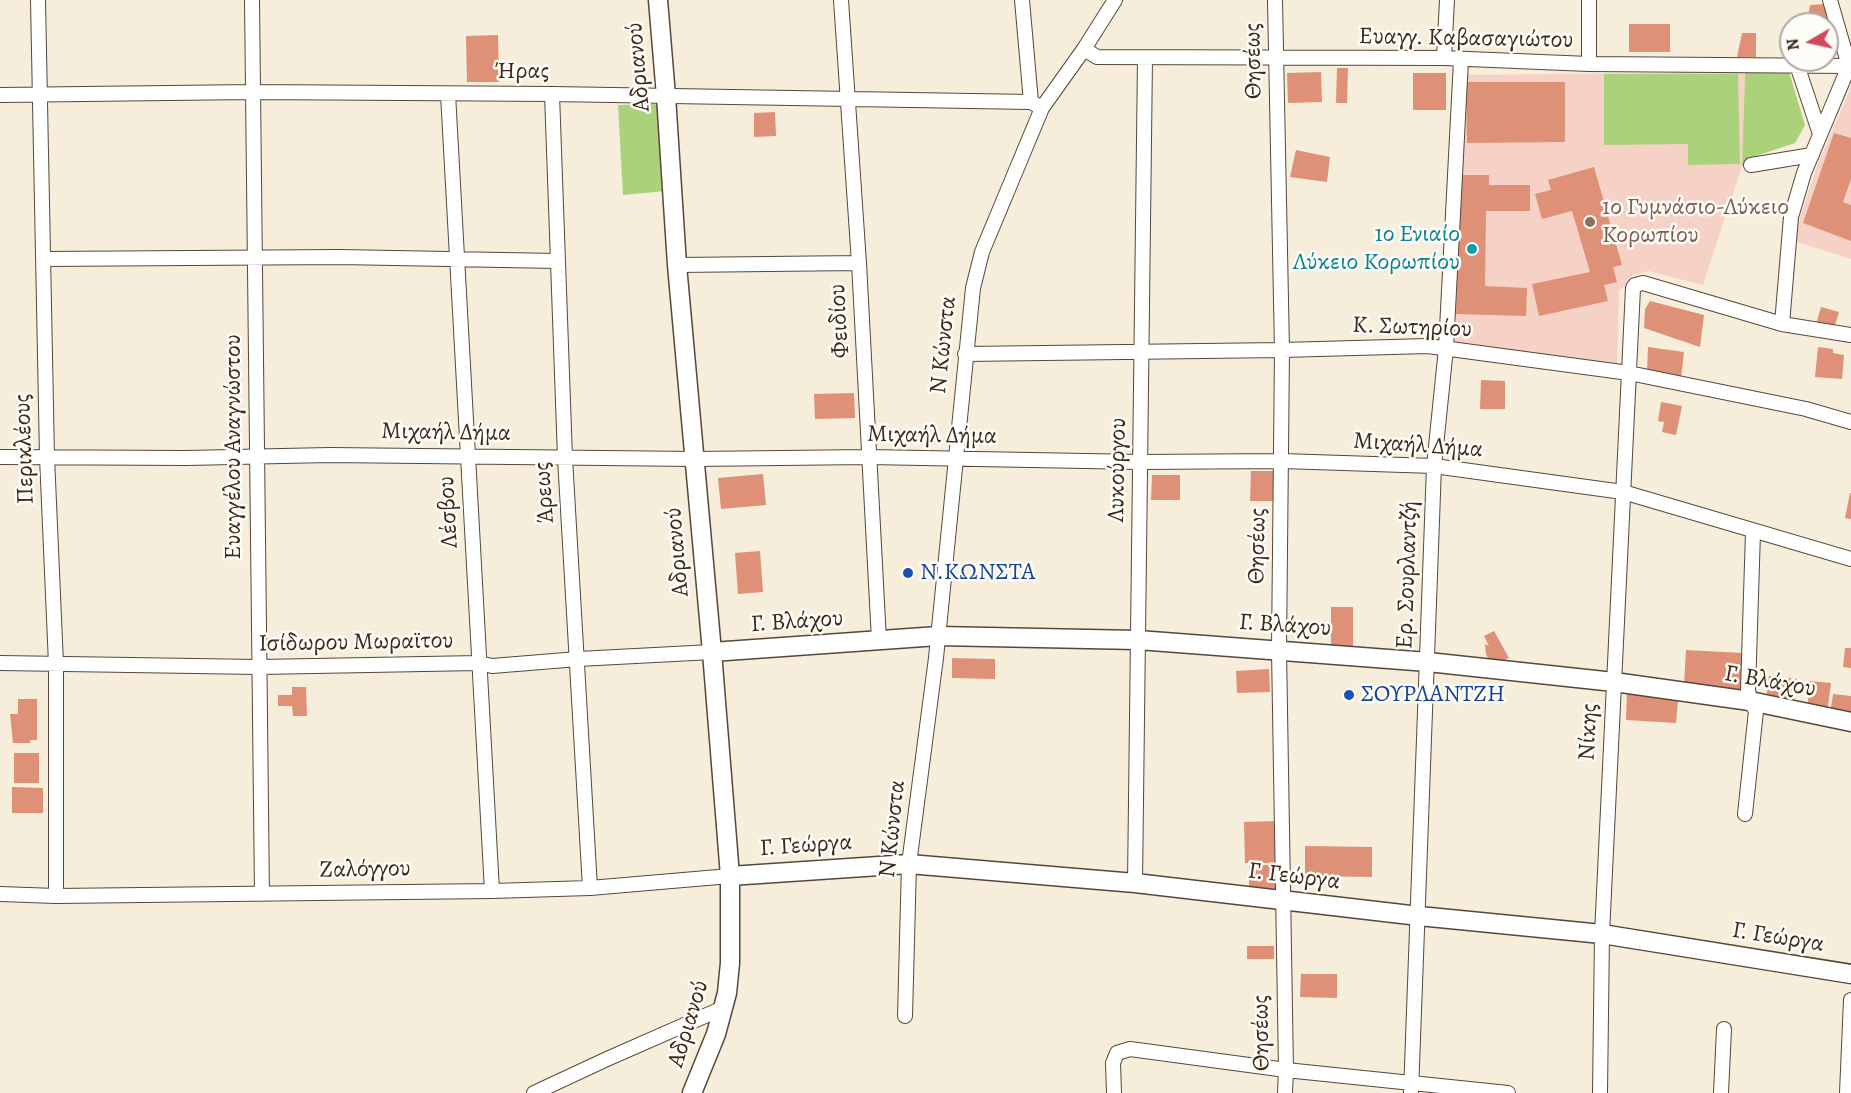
<!DOCTYPE html>
<html>
<head>
<meta charset="utf-8">
<style>
  body { margin:0 }
  #map { position:relative; width:1851px; height:1093px; overflow:hidden; background:#f6eddb; font-family:Alegreya,serif }
  canvas { display:block }
  .north { position:absolute; left:1779px; top:12px; width:60px; height:60px; box-sizing:border-box; background:#fdfcf7; border:2px solid #afa8a0; border-radius:50%; rotate:261deg; font-size:16px; font-weight:700; line-height:24px; text-align:center; color:#3b2a1e }
  .north::after { content:''; display:block; margin:auto; width:21px; height:27px; background:#d1495b; clip-path:polygon(50% 0,100% 100%,50% 72%,0 100%) }
</style>
</head>
<body>
<div id="map">
<canvas width="1851" height="1093"></canvas>
<div class="north">N</div>
</div>
<script>
const ctx = document.querySelector('canvas').getContext('2d');
ctx.lineJoin = 'round';
function fillPath(path, color) { ctx.fillStyle = color; ctx.fill(path, 'evenodd'); }
const poly = rows => new Path2D(rows.map(r => 'M' + r).join(''));
function strokePath(path, color, width, dash) { ctx.strokeStyle = color; ctx.lineWidth = width; ctx.lineCap = dash ? 'butt' : 'round'; ctx.setLineDash(dash || []); ctx.stroke(path); }
function label(font, color, halo, rows, align = 'center') {
  ctx.font = font + ' Alegreya,serif'; ctx.lineWidth = 5; ctx.setLineDash([]); ctx.textBaseline = 'middle'; ctx.strokeStyle = halo; ctx.fillStyle = color; for (const [text, x, y, turn = 0] of rows) {
    ctx.save(); ctx.translate(x, y); ctx.rotate((+turn || 0) * Math.PI / 180); ctx.textAlign = isNaN(turn) ? turn : align; if (halo) ctx.strokeText(text, 0, 0); ctx.fillText(text, 0, 0); ctx.restore();
  }
}
fillPath(poly([
  [1745,72,1742,166,1703,285,1649,271,1633,275,1619,292,1617,367,1453,343,1462,75],
  [1851,87,1851,259,1794,241,1802,211,1816,169]
]), '#f6d1c5');
fillPath(poly([
  [1745,72,1789,72,1805,125,1795,143,1750,158,1742,166],
  [1604,74,1738,74,1740,164,1688,165,1688,144,1604,145],
  [658,104,666,191,623,195,618,105]
]), '#acd17b');
fillPath(poly([
  [1824,4,1829,24,1807,24,1810,5],
  [1629,24,1670,24,1670,52,1629,52],
  [1742,33,1756,33,1756,57,1737,57],
  [498,35,499,82,467,82,466,36],
  [1337,68,1348,68,1347,103,1336,103],
  [1321,72,1322,102,1288,103,1287,73],
  [1413,73,1446,73,1446,110,1413,110],
  [1466,82,1565,82,1565,142,1467,143],
  [775,112,776,136,754,137,754,113],
  [1834,133,1851,138,1851,179,1843,202,1851,205,1851,241,1803,223],
  [1296,150,1330,157,1327,182,1290,177],
  [1594,167,1622,265,1613,267,1617,282,1604,285,1608,301,1539,316,1532,284,1590,272,1572,211,1542,219,1535,194,1551,190,1548,180],
  [1461,175,1489,175,1489,185,1530,185,1530,211,1486,211,1485,286,1527,288,1526,316,1456,314],
  [1650,301,1704,315,1700,347,1644,328,1645,309],
  [1821,307,1839,312,1834,329,1816,324],
  [1648,347,1684,352,1681,378,1647,373],
  [1818,347,1833,349,1833,353,1844,355,1842,379,1815,377],
  [1481,380,1505,381,1505,409,1480,409],
  [854,393,855,418,815,419,814,394],
  [1661,402,1682,406,1676,435,1662,432,1664,422,1658,421],
  [1251,471,1278,471,1278,501,1250,501],
  [763,474,766,505,721,509,718,478],
  [1152,475,1180,475,1180,500,1151,500],
  [1850,493,1851,493,1851,519,1845,518],
  [760,551,763,592,738,594,735,553],
  [1331,607,1353,607,1353,648,1331,648],
  [1494,631,1509,658,1492,666,1486,654,1485,644,1489,646,1484,636],
  [1845,648,1851,648,1851,668,1843,667],
  [1686,650,1743,653,1741,690,1684,686],
  [952,658,995,659,995,679,952,678],
  [1269,669,1270,692,1237,693,1236,671],
  [1769,676,1797,679,1794,700,1780,698,1766,700],
  [1810,681,1831,683,1827,713,1807,710],
  [292,687,306,687,307,716,293,716,292,706,278,706,278,695,292,695],
  [1627,691,1656,698,1678,700,1676,723,1626,720],
  [1833,694,1851,696,1851,717,1830,714],
  [18,699,37,699,37,740,30,740,30,743,13,743,10,714,18,714],
  [14,753,39,753,39,783,14,783],
  [12,787,43,788,43,813,12,813],
  [1277,821,1277,863,1245,863,1244,822],
  [1305,846,1372,847,1372,877,1305,876],
  [1249,865,1278,865,1277,893,1249,892],
  [1247,946,1274,946,1274,959,1247,959],
  [1301,974,1337,974,1337,998,1300,997]
]), '#df9177');
const minor = poly([
  [38,0,47,457,56,664,56,896],
  [252,0,262,894],
  [841,0,859,263,879,640],
  [1022,0,1031,102],
  [1275,0,1282,350,1279,650,1286,1070,1285,1093],
  [1084,49,1097,57,1444,58,1589,64,1849,66],
  [1444,58,1447,0],
  [1589,64,1589,0],
  [1797,65,1820,134],
  [448,94,492,891],
  [552,94,565,458,590,888],
  [0,95,253,92,552,94,1031,102,1042,108],
  [1751,165,1812,155],
  [43,259,339,257,558,261],
  [677,265,859,263],
  [1782,324,1791,217,1804,173,1849,66,1830,0],
  [965,354,1282,350,1428,346,1629,373,1806,409,1851,422],
  [0,457,186,458,330,455,694,459,868,457,1140,462,1282,461,1434,466,1623,492,1851,559],
  [0,663,259,667,479,663,492,666,578,659,712,652],
  [1745,814,1756,711,1750,701,1748,690,1753,532],
  [1135,883,1145,58],
  [0,894,56,896,492,891,590,888,730,876],
  [905,1016,909,864,936,658,973,288,982,252,1042,108,1084,49,1115,0],
  [534,1093,607,1059,723,1008],
  [1114,1093,1113,1063,1117,1053,1130,1049,1286,1070,1508,1093],
  [1411,1093,1434,466,1446,348,1461,60],
  [1600,1093,1602,934,1633,288,1635,285,1643,283,1782,324,1851,335],
  [1721,1093,1724,1029],
  [1847,1093,1851,1000]
]);
const tertiary = poly([
  [658,0,666,96,677,265,712,652,730,876,730,963,727,993,716,1034,692,1093],
  [712,652,938,636,1138,640,1428,662,1614,682,1750,701,1851,722],
  [730,876,909,864,1135,883,1419,916,1602,934,1851,974]
]);
strokePath(minor, '#57473a', 16);
strokePath(tertiary, '#57473a', 21);
strokePath(minor, '#fff', 14);
strokePath(tertiary, '#fff', 18);
for (const [x, y, r, color] of [
  [1590,222,6,"#8d6e63"],
  [1472,249,6,"#0f9aa8"],
  [908,573,6,"#1a4fb4"],
  [1349,695,6,"#1a4fb4"]
]) { const dot = new Path2D(); dot.arc(x, y, r, 0, 2 * Math.PI); ctx.fillStyle = color; ctx.fill(dot); strokePath(dot, '#fdfcf7', 2); }
label('24px', '#3b2a1e', '#fdfcf7', [
  ["Ευαγγ. Καβασαγιώτου",1466,39,1],
  ["Θησέως",1254,61,-91],
  ["Αδριανού",639,67,-95],
  ["Ήρας",522,72],
  ["Φειδίου",840,321,-93],
  ["Κ. Σωτηρίου",1412,328,2],
  ["Ν Κώνστα",944,345,-84],
  ["Μιχαήλ Δήμα",446,433,1],
  ["Μιχαήλ Δήμα",932,436,1],
  ["Μιχαήλ Δήμα",1418,446,4],
  ["Ευαγγέλου Αναγνώστου",234,447,-90],
  ["Περικλέους",25,449,-92],
  ["Λυκούργου",1118,470,-89],
  ["Άρεως",545,493,-94],
  ["Λέσβου",449,512,-93],
  ["Θησέως",1258,546,-89],
  ["Αδριανού",678,552,-95],
  ["Ερ. Σουρλαντζή",1408,575,-88],
  ["Γ. Βλάχου",797,622,-4],
  ["Γ. Βλάχου",1285,626,4],
  ["Ισίδωρου Μωραϊτου",356,643,-1],
  ["Γ. Βλάχου",1770,682,10],
  ["Νίκης",1589,732,-87],
  ["Ν Κώνστα",893,829,-84],
  ["Γ. Γεώργα",806,846,-4],
  ["Ζαλόγγου",365,870,-1],
  ["Γ. Γεώργα",1294,877,7],
  ["Γ. Γεώργα",1778,938,9],
  ["Αδριανού",689,1024,-73],
  ["Θησέως",1262,1033,-91]
]);
label('24px', '#785e54', '#fdfcf7', [
  ["1ο Γυμνάσιο-Λύκειο",1602,208],
  ["Κορωπίου",1602,236]
], 'left');
label('24px', '#0d838f', '#fdfcf7', [
  ["1ο Ενιαίο",1460,235],
  ["Λύκειο Κορωπίου",1460,263]
], 'right');
label('24px', '#164399', '#fdfcf7', [
  ["Ν.ΚΩΝΣΤΑ",920,573],
  ["ΣΟΥΡΛΑΝΤΖΗ",1361,695]
], 'left');
</script>
</body>
</html>
